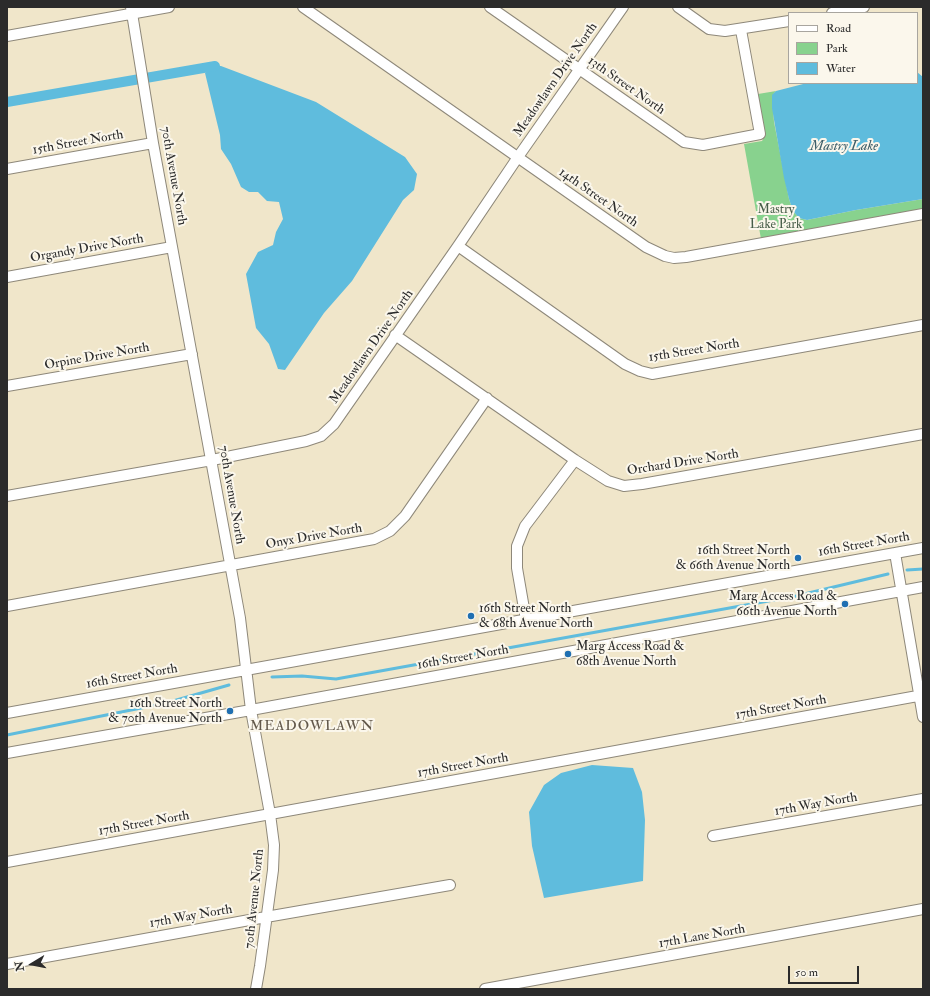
<!DOCTYPE html>
<html>
<head>
<meta charset="utf-8">
<style>
  body { margin:0 }
  #map { position:relative; width:930px; height:996px; overflow:hidden; background:#f0e6ca; font-family:"IM FELL Double Pica",serif }
  canvas { display:block }
  .frame { position:absolute; inset:0; border:8px solid #2b2b2b; pointer-events:none }
  .legend { position:absolute; left:788px; top:12px; width:130px; height:72px; box-sizing:border-box; background:#fbf7ec; border:1px solid #a8a59f; margin:0; padding:5px 7px; list-style:none; font-size:12px; color:#2b2b2b }
  .legend li { display:flex; align-items:center; gap:8px; height:20px }
  .legend b { width:20px; border:1px solid #a8a59f }
  .north { position:absolute; left:12px; top:944px; width:40px; height:40px; -webkit-text-stroke:3px #fbf7ec; paint-order:stroke; rotate:260deg; font-size:11px; font-weight:700; line-height:16px; text-align:center; color:#2b2b2b }
  .north::after { content:''; display:block; margin:auto; width:14px; height:18px; background:#2b2b2b; clip-path:polygon(50% 0,100% 100%,50% 72%,0 100%) }
  .scale { position:absolute; left:788px; top:966px; width:71px; height:18px; box-sizing:border-box; border:2px solid #2b2b2b; border-top:0; padding-left:5px; font-size:12px; line-height:14px; white-space:nowrap; color:#2b2b2b; -webkit-text-stroke:3px #fbf7ec; paint-order:stroke }
</style>
</head>
<body>
<div id="map">
<canvas width="930" height="996"></canvas>
<div class="frame"></div>
<ul class="legend">
<li><b style="height:5px;background:#fff"></b>Road</li>
<li><b style="height:11px;background:#88d28e"></b>Park</li>
<li><b style="height:11px;background:#5fbcdd"></b>Water</li>
</ul>
<div class="north">N</div>
<div class="scale">50 m</div>
</div>
<script>
const ctx = document.querySelector('canvas').getContext('2d');
ctx.lineJoin = 'round';
function fillPath(path, color) { ctx.fillStyle = color; ctx.fill(path, 'evenodd'); }
const poly = rows => new Path2D(rows.map(r => 'M' + r).join(''));
function strokePath(path, color, width, dash) { ctx.strokeStyle = color; ctx.lineWidth = width; ctx.lineCap = dash ? 'butt' : 'round'; ctx.setLineDash(dash || []); ctx.stroke(path); }
function label(font, color, halo, rows, align = 'center') {
  ctx.font = font + ' "IM FELL Double Pica",serif'; ctx.lineWidth = 4; ctx.setLineDash([]); ctx.textBaseline = 'middle'; ctx.strokeStyle = halo; ctx.fillStyle = color; for (const [text, x, y, turn = 0] of rows) {
    ctx.save(); ctx.translate(x, y); ctx.rotate((+turn || 0) * Math.PI / 180); ctx.textAlign = isNaN(turn) ? turn : align; if (halo) ctx.strokeText(text, 0, 0); ctx.fillText(text, 0, 0); ctx.restore();
  }
}
fillPath(poly([
  [776,91,772,96,774,122,789,199,793,211,799,218,807,220,856,210,923,199,923,210,761,239,744,144,762,141,764,138,765,135,758,94]
]), '#88d28e');
fillPath(poly([
  [215,66,221,66,316,102,405,157,417,174,414,190,403,200,352,281,324,313,285,370,278,369,269,344,256,328,246,274,258,252,273,245,276,232,283,219,279,202,267,201,258,192,249,192,241,187,231,164,221,149,220,135,205,73],
  [917,72,923,77,923,199,856,210,807,220,799,218,793,211,789,199,784,178,772,108,772,95,776,91,807,83,917,83],
  [592,765,633,768,642,792,645,820,643,881,544,898,532,846,529,812,544,785,561,773]
]), '#5fbcdd');
strokePath(poly([
  [907,570,923,569],
  [272,677,302,676,336,679,796,596,888,574],
  [7,735,166,703,229,685]
]), '#5fbcdd', 3);
strokePath(poly([
  [7,102,215,66]
]), '#5fbcdd', 10);
const minor = poly([
  [131,7,153,143,240,618,251,710,270,814,274,845,273,870,260,966,256,989],
  [303,7,646,247,665,256,674,258,686,257,923,214],
  [490,7,684,142,703,145,760,134,741,30],
  [678,7,709,29,725,31,789,21],
  [832,13,864,7],
  [7,36,169,7],
  [7,169,153,143],
  [458,246,625,364,640,371,652,374,923,325],
  [7,277,172,247],
  [395,335,575,460,608,481,624,486,642,484,923,434],
  [7,386,192,354],
  [7,496,212,460,306,441,321,436,334,424,458,246,518,157,623,7],
  [895,553,923,717],
  [7,606,374,539,390,531,405,516,487,398],
  [526,620,517,568,517,546,525,526,575,460],
  [7,713,923,548],
  [7,753,251,710,923,587],
  [713,836,923,799],
  [7,862,923,695],
  [7,964,266,917,450,885],
  [485,989,923,909]
]);
strokePath(minor, '#8e887a', 12);
strokePath(minor, '#fff', 10);
for (const [x, y, r, color] of [
  [798,558,4,"#1f6fb2"],
  [845,604,4,"#1f6fb2"],
  [471,616,4,"#1f6fb2"],
  [568,654,4,"#1f6fb2"],
  [230,711,4,"#1f6fb2"]
]) { const dot = new Path2D(); dot.arc(x, y, r, 0, 2 * Math.PI); ctx.fillStyle = color; ctx.fill(dot); strokePath(dot, '#fbf7ec', 1.5); }
label('13px', '#2b2b2b', '#fbf7ec', [
  ["Meadowlawn Drive North",556,80,-55],
  ["13th Street North",626,86,35],
  ["15th Street North",78,143,-10],
  ["70th Avenue North",173,176,80],
  ["14th Street North",598,198,35],
  ["Organdy Drive North",87,249,-10],
  ["Meadowlawn Drive North",372,347,-55],
  ["15th Street North",694,351,-9],
  ["Orpine Drive North",97,357,-10],
  ["Orchard Drive North",683,463,-9],
  ["70th Avenue North",231,495,80],
  ["Onyx Drive North",314,537,-10],
  ["16th Street North",864,545,-10],
  ["16th Street North",463,658,-10],
  ["16th Street North",132,677,-10],
  ["17th Street North",781,708,-10],
  ["17th Street North",463,766,-10],
  ["17th Way North",816,805,-10],
  ["17th Street North",144,824,-10],
  ["70th Avenue North",255,899,-84],
  ["17th Way North",191,917,-10],
  ["17th Lane North",702,937,-10]
]);
label('13px', '#475d49', '#fbf7ec', [
  ["Mastry",776,210],
  ["Lake Park",776,225]
]);
label('13px', '#2b2b2b', '#fbf7ec', [
  ["16th Street North",790,551],
  ["& 66th Avenue North",790,566],
  ["Marg Access Road &",837,597],
  ["66th Avenue North",837,612],
  ["16th Street North",479,609,"left"],
  ["& 68th Avenue North",479,624,"left"],
  ["Marg Access Road &",576,647,"left"],
  ["68th Avenue North",576,662,"left"],
  ["16th Street North",222,704],
  ["& 70th Avenue North",222,719]
], 'right');
label('italic 14px', '#3d5e69', '#fbf7ec', [
  ["Mastry Lake",844,147]
]);
ctx.letterSpacing = '1px';
label('14px', '#62584a', '#fbf7ec', [
  ["MEADOWLAWN",312,727]
]);
ctx.letterSpacing = '0px';
</script>
</body>
</html>
